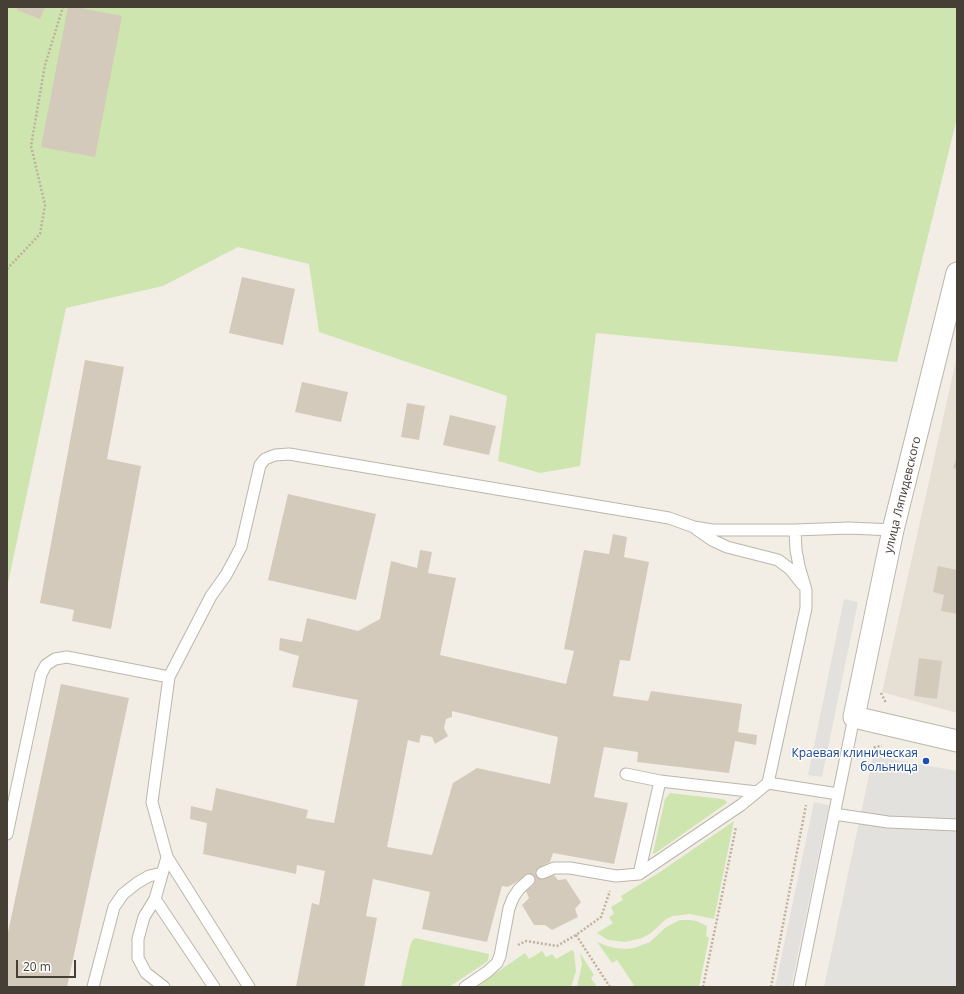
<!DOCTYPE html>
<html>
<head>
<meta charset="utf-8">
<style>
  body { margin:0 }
  #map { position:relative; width:964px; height:994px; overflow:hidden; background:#f2eee6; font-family:"Open Sans",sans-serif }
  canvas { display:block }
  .frame { position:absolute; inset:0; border:8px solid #453f35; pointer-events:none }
  .scale { position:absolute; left:16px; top:960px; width:60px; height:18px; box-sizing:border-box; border:2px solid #453f35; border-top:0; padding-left:5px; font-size:12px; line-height:14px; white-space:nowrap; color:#453f35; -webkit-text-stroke:3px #fff; paint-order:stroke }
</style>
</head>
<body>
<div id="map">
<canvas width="964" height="994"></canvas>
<div class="frame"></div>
<div class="scale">20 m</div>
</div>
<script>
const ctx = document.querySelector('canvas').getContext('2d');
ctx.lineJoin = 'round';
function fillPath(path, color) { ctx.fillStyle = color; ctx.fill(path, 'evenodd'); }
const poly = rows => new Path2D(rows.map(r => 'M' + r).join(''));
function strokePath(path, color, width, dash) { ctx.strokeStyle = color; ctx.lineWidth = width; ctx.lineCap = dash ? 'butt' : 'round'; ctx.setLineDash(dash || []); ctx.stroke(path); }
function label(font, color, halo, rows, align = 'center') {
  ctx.font = font + ' "Open Sans",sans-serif'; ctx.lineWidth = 3; ctx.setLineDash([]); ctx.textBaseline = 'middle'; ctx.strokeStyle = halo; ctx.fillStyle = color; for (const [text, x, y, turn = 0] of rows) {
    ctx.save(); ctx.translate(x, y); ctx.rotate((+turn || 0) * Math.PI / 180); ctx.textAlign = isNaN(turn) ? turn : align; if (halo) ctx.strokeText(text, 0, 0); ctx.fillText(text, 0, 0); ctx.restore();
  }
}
fillPath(poly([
  [957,356,957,713,882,692]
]), '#e6e0d4');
fillPath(poly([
  [7,7,957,7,957,118,897,362,596,333,580,466,540,473,498,461,507,396,319,332,309,264,238,247,163,286,66,308,7,588],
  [670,793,722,799,725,800,727,803,654,854,653,853,665,799],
  [734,821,714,919,690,914,673,916,666,919,651,933,642,938,625,942,608,940,597,933,613,923,609,917,614,914,611,907,623,900,621,896,660,872],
  [680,920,689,920,697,921,707,926,706,936,709,938,699,987,630,987,634,985,617,960,612,963,597,942,607,946,615,948,626,949,634,948,650,942,666,927],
  [415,938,489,954,488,961,449,987,401,987,410,946,412,941],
  [572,950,574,952,576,971,571,987,477,987,490,977,525,953,529,959,542,951,546,957,552,954,556,959],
  [580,953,594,975,591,978,597,987,577,987,582,964]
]), '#cee5b0');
fillPath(poly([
  [844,599,858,602,822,777,808,775],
  [873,756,957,771,957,987,824,987],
  [814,802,829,805,791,987,775,987]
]), '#e3e1de');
fillPath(poly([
  [18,7,45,7,40,19,17,10],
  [68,7,76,7,122,16,95,157,41,147],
  [242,277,295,289,283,345,229,333],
  [85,360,124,367,107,459,141,466,111,629,72,621,74,610,40,603],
  [302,382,348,392,341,422,295,412],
  [407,403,425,406,419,440,401,437],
  [450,415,496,426,489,455,443,445],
  [957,456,957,469,953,468],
  [288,494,376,514,356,600,268,580],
  [613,534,627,537,624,557,649,562,630,661,620,660,613,696,648,701,651,691,742,704,738,732,757,735,756,745,735,741,729,773,637,762,638,752,604,747,594,797,628,803,614,864,553,853,550,862,539,868,546,878,554,875,558,880,566,879,581,902,575,909,578,917,552,930,545,925,534,925,522,905,529,898,526,891,533,885,526,876,508,887,502,886,487,942,422,929,430,892,373,879,366,916,377,918,364,987,296,987,312,903,319,905,325,871,297,865,296,874,203,854,207,823,190,819,191,806,212,811,216,788,308,810,306,818,334,823,358,700,292,687,299,656,279,650,280,638,302,642,307,618,358,631,380,619,391,561,417,568,420,550,432,552,428,573,456,578,440,655,566,684,574,651,564,649,584,550,609,554],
  [452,711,558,737,550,784,477,768,453,783,432,855,387,847,408,740,419,743,421,735,432,737,435,744,448,736,444,728,446,719,452,717],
  [938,566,957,570,957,614,941,611,944,595,933,592],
  [919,658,942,661,937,699,914,696],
  [61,684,129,698,67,987,7,987,7,937]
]), '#d4cabc');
const lane = poly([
  [696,529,712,540,727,547,778,560,790,569,802,584],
  [626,774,660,781,757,792],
  [768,783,838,794],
  [834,814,888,822,957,825],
  [7,834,41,674,46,665,55,659,67,657,169,677],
  [167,857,155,899,214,987],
  [542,873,554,868,570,868,616,876,639,874,741,805,768,783,806,608,806,590,799,566,796,550,795,530],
  [639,874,660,781],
  [155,899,144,917,138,939,138,958,146,973,164,987],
  [93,987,114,907,123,894,137,883,149,876,162,873],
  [249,987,167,857,152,802,169,677,211,596,226,575,241,547,260,465,265,459,275,455,289,454,669,518,694,527,712,530,795,530,849,528,893,530],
  [465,987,487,972,497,963,500,956,509,908,513,898,519,889,529,880],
  [799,987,854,717]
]);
const street = poly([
  [957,273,893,530,854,717,957,741]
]);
strokePath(lane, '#bdb6a9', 13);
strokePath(street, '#bdb6a9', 23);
strokePath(poly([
  [7,269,40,234,45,205,31,146,45,65,63,7],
  [881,693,886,703],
  [870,755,875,747,882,746],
  [576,935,610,987],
  [518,945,526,941,557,946,576,935,601,917,610,891],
  [703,987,736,827],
  [771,987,806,805]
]), '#bfb19b', 2.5, [2, 2]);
strokePath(lane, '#fff', 11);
strokePath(street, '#fff', 21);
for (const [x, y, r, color] of [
  [926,761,4,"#1a4fb4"]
]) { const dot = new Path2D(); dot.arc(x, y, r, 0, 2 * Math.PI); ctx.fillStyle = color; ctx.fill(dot); strokePath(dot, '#fff', 1.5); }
label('12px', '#453f35', '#fff', [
  ["улица Ляпидевского",903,495,-76]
]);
label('12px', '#164399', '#fff', [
  ["Краевая клиническая",918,754],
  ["больница",918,768]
], 'right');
</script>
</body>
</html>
